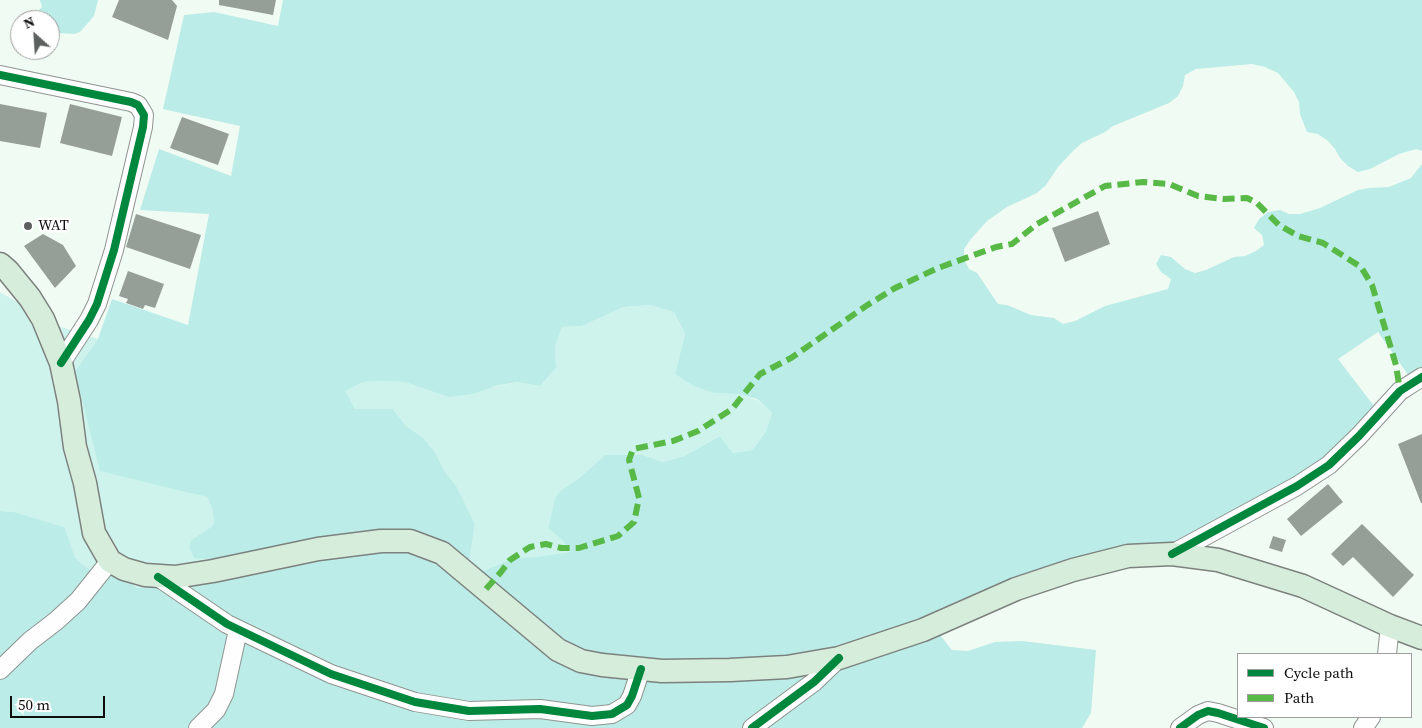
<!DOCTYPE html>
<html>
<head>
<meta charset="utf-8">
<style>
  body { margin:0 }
  #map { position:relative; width:1422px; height:728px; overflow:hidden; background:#f0fbf3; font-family:"Source Serif 4",serif }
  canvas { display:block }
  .legend { position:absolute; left:1237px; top:653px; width:175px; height:65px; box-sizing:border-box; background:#fff; border:1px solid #9e9e9e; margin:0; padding:6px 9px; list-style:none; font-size:15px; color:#0d0d0d }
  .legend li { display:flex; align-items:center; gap:10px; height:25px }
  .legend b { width:25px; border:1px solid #9e9e9e }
  .north { position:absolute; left:10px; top:10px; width:50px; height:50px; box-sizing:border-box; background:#fff; border:1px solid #9e9e9e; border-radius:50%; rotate:334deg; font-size:14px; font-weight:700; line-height:20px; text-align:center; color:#0d0d0d }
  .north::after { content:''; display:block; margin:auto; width:18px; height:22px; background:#5c605e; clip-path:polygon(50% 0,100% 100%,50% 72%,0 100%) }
  .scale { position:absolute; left:10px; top:696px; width:95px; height:22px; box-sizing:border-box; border:2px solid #0d0d0d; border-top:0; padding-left:6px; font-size:15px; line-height:18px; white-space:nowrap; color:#0d0d0d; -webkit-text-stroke:4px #fff; paint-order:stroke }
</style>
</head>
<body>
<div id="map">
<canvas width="1422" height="728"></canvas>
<ul class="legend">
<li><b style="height:6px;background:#00873e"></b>Cycle path</li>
<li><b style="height:6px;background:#58b947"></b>Path</li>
</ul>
<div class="north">N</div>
<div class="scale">50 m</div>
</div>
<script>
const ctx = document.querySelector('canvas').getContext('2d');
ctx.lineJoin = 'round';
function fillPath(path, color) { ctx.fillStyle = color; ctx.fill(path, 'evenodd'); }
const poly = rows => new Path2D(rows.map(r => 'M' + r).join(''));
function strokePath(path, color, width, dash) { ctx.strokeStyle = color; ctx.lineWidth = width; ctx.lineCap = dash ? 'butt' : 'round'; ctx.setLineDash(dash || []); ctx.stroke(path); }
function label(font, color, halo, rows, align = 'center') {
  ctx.font = font + ' "Source Serif 4",serif'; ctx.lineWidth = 5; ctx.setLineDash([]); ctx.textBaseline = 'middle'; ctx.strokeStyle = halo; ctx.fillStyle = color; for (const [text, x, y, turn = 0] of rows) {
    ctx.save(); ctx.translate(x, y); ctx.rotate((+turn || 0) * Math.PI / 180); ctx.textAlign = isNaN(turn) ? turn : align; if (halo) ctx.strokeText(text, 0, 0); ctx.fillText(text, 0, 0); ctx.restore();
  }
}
fillPath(poly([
  [0,292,58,326,98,339,75,371,192,493,207,497,212,508,214,522,211,527,191,540,189,547,216,566,188,583,136,588,129,580,92,571,82,564,75,557,63,527,14,512,0,511],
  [650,305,674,312,685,334,675,374,714,393,737,394,757,400,772,413,765,433,752,450,733,453,720,436,684,456,663,462,643,455,605,455,578,479,561,490,555,498,548,528,564,542,570,552,534,557,513,558,481,572,468,570,475,524,457,487,445,472,435,452,422,437,406,426,393,409,355,409,344,391,363,382,383,381,405,382,448,397,517,382,540,386,556,368,555,347,562,327,582,326,624,307]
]), '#cef3ed');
fillPath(poly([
  [40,0,98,0,94,16,80,32,74,34,58,33,50,37,50,20,29,20,42,7],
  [283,0,1422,0,1422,151,1416,149,1399,154,1370,169,1358,172,1348,166,1340,158,1335,149,1328,141,1318,134,1307,132,1300,114,1299,102,1294,92,1278,73,1265,67,1252,64,1196,69,1185,75,1183,86,1178,96,1169,103,1113,126,1105,132,1082,143,1073,151,1058,167,1046,185,1037,193,1007,207,987,221,971,239,964,249,964,259,969,269,977,273,998,304,1007,305,1031,315,1054,318,1063,324,1075,321,1105,306,1168,289,1171,279,1161,272,1156,264,1161,255,1171,257,1185,269,1195,273,1206,270,1234,257,1245,256,1256,251,1264,245,1262,235,1254,228,1259,219,1268,212,1280,210,1289,214,1300,214,1320,208,1358,190,1369,188,1389,187,1411,178,1422,164,1422,372,1411,379,1378,332,1338,359,1377,410,1297,484,1179,545,933,626,952,650,968,651,995,642,1022,641,1096,650,1091,713,1082,728,0,728,0,511,14,512,64,527,75,557,82,564,92,571,102,571,129,580,136,588,188,583,216,566,207,559,194,558,189,547,191,540,211,527,214,522,212,508,207,497,100,471,75,371,98,339,112,299,188,325,209,214,140,210,159,149,231,176,240,126,163,109,184,15,214,12,278,26],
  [650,305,674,312,685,334,675,374,694,386,714,393,737,394,757,399,772,413,765,433,752,450,733,453,720,436,684,456,663,462,643,455,605,455,578,479,561,490,555,498,548,528,564,542,570,552,534,557,513,558,481,572,468,570,475,524,457,487,445,472,435,452,422,437,406,426,393,409,355,409,345,391,363,382,383,381,405,382,448,397,472,394,496,386,517,382,540,386,556,368,555,347,562,327,582,326,624,307]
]), '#bbece7');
fillPath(poly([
  [119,0,172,0,177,6,168,40,112,17],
  [219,0,276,0,273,15,219,5],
  [0,104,47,113,40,148,0,141],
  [70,104,122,117,112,156,60,143],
  [182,117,229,134,218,165,170,148],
  [1098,211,1110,244,1065,262,1052,228],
  [136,214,201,235,190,269,126,247],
  [43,234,63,245,76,266,55,288,24,246],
  [128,271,164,284,155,308,145,305,143,309,126,303,128,299,119,296],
  [1422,434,1422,503,1421,503,1398,444],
  [1328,484,1343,502,1301,536,1287,519],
  [1362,524,1414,575,1393,597,1353,557,1343,566,1331,554],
  [1273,536,1286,540,1282,552,1269,548]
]), '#969e98');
const minor = poly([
  [0,75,131,102,138,105,144,115,143,127,114,250,97,304,89,320,61,363],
  [1172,554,1297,486,1329,465,1359,436,1400,391,1422,377],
  [158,577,227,624,331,674,415,702,469,711,540,709,592,716,612,714,627,705,632,696,641,669],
  [1387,654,1390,626],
  [0,670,30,641,56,621,78,601,110,561],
  [198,728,216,710,224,694,238,630],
  [752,728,814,682,839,658],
  [1180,728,1198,715,1208,711,1218,713,1264,728],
  [1363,728,1371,717]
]);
const major = poly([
  [0,264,8,271,30,298,43,319,61,363,69,401,75,447,85,483,94,533,110,561,124,569,145,575,175,577,213,571,318,549,381,541,410,541,442,553,558,650,581,661,602,665,662,671,730,670,787,667,839,658,923,630,1016,589,1073,570,1128,556,1172,554,1218,560,1303,586,1390,626,1422,638]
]);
strokePath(minor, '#8f9491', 20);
strokePath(major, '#7c817e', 25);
strokePath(minor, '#fdfefd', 18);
strokePath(major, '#d7eddc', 22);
strokePath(poly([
  [486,589,501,572,510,560,530,547,546,544,561,548,579,548,618,536,634,522,639,498,629,460,633,449,673,441,698,431,732,409,760,374,791,358,866,306,895,288,938,268,996,247,1012,244,1037,224,1105,186,1143,182,1169,184,1198,196,1224,199,1247,198,1257,203,1279,225,1298,236,1323,243,1361,267,1372,285,1396,365,1400,391]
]), '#58b947', 6, [12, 6]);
strokePath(poly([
  [0,75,131,102,138,105,144,115,143,127,114,250,97,304,89,320,61,363],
  [1172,554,1297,486,1329,465,1359,436,1400,391,1422,377],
  [158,577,227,624,331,674,415,702,469,711,540,709,592,716,612,714,627,705,632,696,641,669],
  [752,728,814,682,839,658],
  [1180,728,1198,715,1208,711,1218,713,1264,728]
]), '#00873e', 8);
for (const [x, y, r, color] of [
  [28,226,5,"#5c605e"]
]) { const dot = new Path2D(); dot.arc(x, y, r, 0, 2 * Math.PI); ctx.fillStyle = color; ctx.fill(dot); strokePath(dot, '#fff', 2); }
label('15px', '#0d0d0d', '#fff', [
  ["WAT",38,226]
], 'left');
</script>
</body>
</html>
